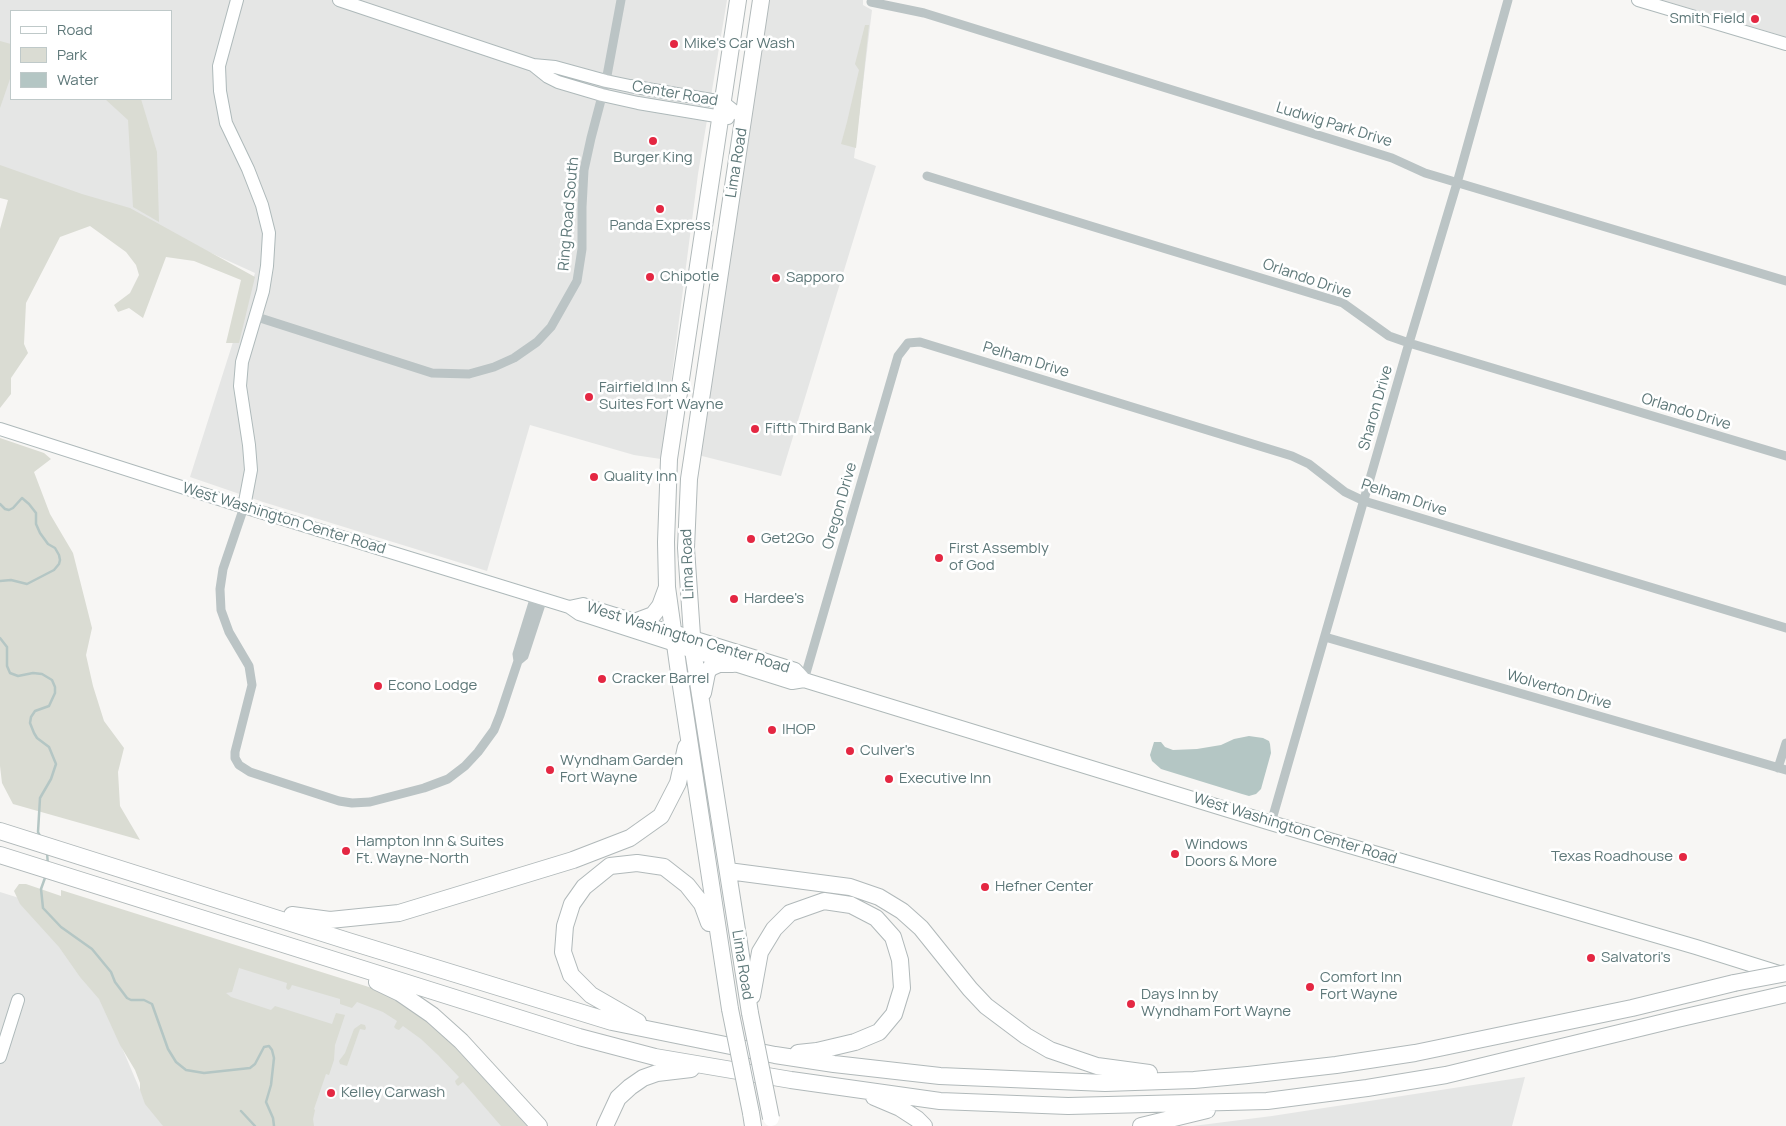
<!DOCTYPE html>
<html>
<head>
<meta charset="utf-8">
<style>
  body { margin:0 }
  #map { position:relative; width:1786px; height:1126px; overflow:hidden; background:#f7f6f4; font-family:Manrope,sans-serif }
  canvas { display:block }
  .legend { position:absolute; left:10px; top:10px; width:162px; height:90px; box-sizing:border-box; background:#fff; border:1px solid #bfc9c9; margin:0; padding:6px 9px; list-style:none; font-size:15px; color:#5e7879 }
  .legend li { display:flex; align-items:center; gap:10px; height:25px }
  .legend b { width:25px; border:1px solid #bfc9c9 }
</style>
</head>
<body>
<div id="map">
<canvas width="1786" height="1126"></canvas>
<ul class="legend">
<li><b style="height:6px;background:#fff"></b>Road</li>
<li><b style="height:14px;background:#dadcd3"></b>Park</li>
<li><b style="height:14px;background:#b4c6c4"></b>Water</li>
</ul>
</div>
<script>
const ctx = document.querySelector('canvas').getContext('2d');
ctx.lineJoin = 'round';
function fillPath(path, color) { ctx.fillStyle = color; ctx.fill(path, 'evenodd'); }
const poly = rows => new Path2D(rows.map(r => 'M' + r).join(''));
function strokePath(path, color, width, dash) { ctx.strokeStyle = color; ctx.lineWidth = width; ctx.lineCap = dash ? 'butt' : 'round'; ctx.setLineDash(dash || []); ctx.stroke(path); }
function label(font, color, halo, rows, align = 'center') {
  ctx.font = font + ' Manrope,sans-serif'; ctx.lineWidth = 5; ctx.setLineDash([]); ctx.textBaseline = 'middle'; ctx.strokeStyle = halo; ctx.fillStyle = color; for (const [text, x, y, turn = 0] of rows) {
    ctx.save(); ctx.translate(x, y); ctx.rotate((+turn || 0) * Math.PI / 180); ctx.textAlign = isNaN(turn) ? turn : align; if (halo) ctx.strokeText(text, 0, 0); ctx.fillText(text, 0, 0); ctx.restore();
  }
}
fillPath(poly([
  [0,0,727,0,698,174,661,459,634,455,530,425,487,571,263,502,190,477,255,273,121,212,0,178],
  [11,11,171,11,171,99,11,99],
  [768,0,863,0,863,5,872,10,854,158,876,166,781,476,698,455],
  [1661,0,1786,0,1786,37],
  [0,892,32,902,97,989,140,1090,169,1126,0,1126],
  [71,914,386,1002,517,1126,193,1126],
  [1525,1077,1512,1126,1193,1126,1272,1116]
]), '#e5e6e5');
fillPath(poly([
  [865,25,869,25,856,148,841,144,847,122,859,70,855,64],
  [0,41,11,44,11,76,0,108],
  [105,99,141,99,157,152,159,222,133,207,128,120],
  [0,165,82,194,130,208,255,277,239,343,226,343,241,280,194,261,166,257,143,318,129,308,118,312,114,305,130,293,139,275,136,265,126,252,90,226,60,237,26,303,24,344,28,353,11,378,11,394,0,408,0,229,8,200,0,198],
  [0,438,44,453,51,459,34,472,50,514,73,553,92,628,86,655,93,686,104,721,124,748,118,772,120,806,140,840,13,804,2,783,0,766],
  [19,884,26,884,61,896,61,890,372,988,405,1003,434,1024,527,1126,501,1126,463,1082,458,1086,456,1084,455,1081,459,1077,438,1055,421,1039,403,1026,399,1030,396,1029,394,1027,397,1021,383,1012,357,1002,352,1008,340,1004,340,999,292,985,290,989,288,990,286,988,287,983,239,968,232,992,226,993,231,997,271,1010,275,1006,332,1024,336,1013,345,1015,335,1045,334,1060,329,1075,326,1074,314,1109,315,1110,313,1119,314,1126,163,1126,145,1104,140,1090,140,1083,135,1070,120,1045,99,999,80,977,59,947,20,904,14,891],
  [361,1024,365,1025,366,1028,365,1030,360,1029,347,1066,340,1064,339,1061,345,1053,354,1029]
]), '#dadcd3');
fillPath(poly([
  [1249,736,1263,738,1269,741,1270,744,1271,753,1261,789,1256,794,1249,796,1242,794,1161,769,1152,761,1150,755,1154,742,1161,742,1165,747,1173,750,1197,749,1221,745,1234,739]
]), '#b4c6c4');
strokePath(poly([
  [0,504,5,509,9,510,13,508,22,498,29,504,36,513,36,524,40,533,48,544,55,548,59,555,60,560,59,564,54,570,27,584,11,580,0,581],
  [0,638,7,647,7,666,10,673,18,676,33,673,42,674,52,680,55,687,55,693,49,706,35,711,31,717,30,723,34,733,37,738,49,747,56,764,51,779,40,798,38,832,40,836],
  [47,853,48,865],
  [46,875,41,889,43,908,61,927,92,949,111,972,115,982,127,998,131,1000,144,1000,152,1004,168,1049,176,1062,186,1070,204,1073,250,1068,255,1064,264,1047,269,1046,272,1050,274,1058,271,1085,266,1102,273,1118,274,1126],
  [241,1111,255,1126]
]), '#b4c6c4', 2.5);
const secondary = poly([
  [237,0,219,66,220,91,226,123,248,169,262,205,269,233,267,266,263,291,242,362,240,386,249,445,251,470,244,507],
  [339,0,533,65,555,67,606,81,630,86,723,102,744,119],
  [1638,0,1786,44],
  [533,65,548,77,558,82,602,95,638,103,728,118],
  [0,429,244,507,569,607,579,614,675,645],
  [569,607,583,604,673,632],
  [0,1057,18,1000]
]);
const primary = poly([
  [673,632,795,670,804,680],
  [675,645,792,682,804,680,1271,823,1696,947,1782,974]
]);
const highway = poly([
  [637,621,653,615,660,606,667,587],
  [703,693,707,673,710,668,719,664,733,664],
  [0,831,348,941,612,1022,775,1055,834,1064,940,1076,1105,1083,1194,1080,1248,1075,1336,1065,1415,1053,1632,1008,1734,983],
  [0,855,579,1037,655,1057,791,1080,940,1101,1068,1106,1267,1101,1367,1088,1446,1075,1677,1019,1786,994],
  [728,871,850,887,879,897,902,911,921,928,970,989,986,1006,1026,1036,1050,1050,1097,1066,1149,1073],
  [292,915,330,920,399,913,573,860,630,838,661,816,678,783,686,747],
  [377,982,400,993,432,1015,461,1041,539,1126],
  [752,996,760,952,774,929,790,913,824,901,851,905,876,918,893,937,900,960,902,988,894,1014,879,1032,855,1042,817,1051,798,1053],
  [730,1009,679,673,667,587,666,542,669,459,738,0],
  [750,1013,693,650,686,548,689,479,761,0],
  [638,1022,591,995,571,975,563,952,565,926,572,904,584,887,610,866,637,863,664,867,687,885,702,904,709,923],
  [874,1097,900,1108,917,1119,924,1126],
  [751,1113,753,1126],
  [605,1126,618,1098,630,1087,643,1078,657,1073,691,1069],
  [1141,1126,1207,1110]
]);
strokePath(secondary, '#aeb9ba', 14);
strokePath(primary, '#afb9b9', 16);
strokePath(highway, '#b1b9ba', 18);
strokePath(poly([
  [871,2,924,13,1392,158,1425,173,1786,281],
  [927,176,1343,303,1389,336,1409,343,1786,456],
  [257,317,432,373,469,374,494,367,514,358,537,342,551,327,577,281,582,249,582,207,584,170,591,138,606,81,621,0],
  [244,507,223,569,220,589,221,610,229,632,249,666,252,685,235,752,235,758,239,765,250,772,339,801,352,803,370,802,424,788,448,779,465,766,478,752,494,730,500,715,518,661,517,654,535,596],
  [1325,637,1786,770],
  [518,661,524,656,543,598],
  [804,680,898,356,908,343,920,342,1292,456,1309,464,1345,492,1364,501,1786,628],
  [1778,768,1786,743],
  [1271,823,1409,343,1457,183,1508,0]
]), '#bbc4c5', 9);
strokePath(secondary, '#fff', 12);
strokePath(primary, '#fff', 14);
strokePath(highway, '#fff', 16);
const highwayBridge = poly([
  [1734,983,1786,973],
  [730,1009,751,1113],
  [750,1013,771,1118]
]);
strokePath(highwayBridge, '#b1b9ba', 18, []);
strokePath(highwayBridge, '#fff', 16);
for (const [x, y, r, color] of [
  [1755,19,5,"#e42742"],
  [674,44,5,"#e42742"],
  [653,141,5,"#e42742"],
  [660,209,5,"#e42742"],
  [650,277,5,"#e42742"],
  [776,278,5,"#e42742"],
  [589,397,5,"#e42742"],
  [755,429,5,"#e42742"],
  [594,477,5,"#e42742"],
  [751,539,5,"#e42742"],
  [939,558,5,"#e42742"],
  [734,599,5,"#e42742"],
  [602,679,5,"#e42742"],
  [378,686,5,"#e42742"],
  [772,730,5,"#e42742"],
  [850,751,5,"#e42742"],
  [550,770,5,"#e42742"],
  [889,779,5,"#e42742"],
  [346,851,5,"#e42742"],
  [1175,854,5,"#e42742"],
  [1683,857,5,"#e42742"],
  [985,887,5,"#e42742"],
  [1591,958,5,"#e42742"],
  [1310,987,5,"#e42742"],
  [1131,1004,5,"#e42742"],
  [331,1093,5,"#e42742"]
]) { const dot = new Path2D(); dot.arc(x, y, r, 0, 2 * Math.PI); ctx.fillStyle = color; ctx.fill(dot); strokePath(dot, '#fff', 2); }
label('15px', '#5e7879', '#fff', [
  ["Smith Field",1745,19,"right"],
  ["Mike's Car Wash",684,44],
  ["Burger King",653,158,"center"],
  ["Panda Express",660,226,"center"],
  ["Chipotle",660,277],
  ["Sapporo",786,278],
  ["Fairfield Inn &",599,388],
  ["Suites Fort Wayne",599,405],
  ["Fifth Third Bank",765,429],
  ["Quality Inn",604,477],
  ["Get2Go",761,539],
  ["First Assembly",949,549],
  ["of God",949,566],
  ["Hardee's",744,599],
  ["Cracker Barrel",612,679],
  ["Econo Lodge",388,686],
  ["IHOP",782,730],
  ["Culver's",860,751],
  ["Wyndham Garden",560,761],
  ["Fort Wayne",560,778],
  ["Executive Inn",899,779],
  ["Hampton Inn & Suites",356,842],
  ["Ft. Wayne-North",356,859],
  ["Windows",1185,845],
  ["Doors & More",1185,862],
  ["Texas Roadhouse",1673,857,"right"],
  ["Hefner Center",995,887],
  ["Salvatori's",1601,958],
  ["Comfort Inn",1320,978],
  ["Fort Wayne",1320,995],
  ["Days Inn by",1141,995],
  ["Wyndham Fort Wayne",1141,1012],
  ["Kelley Carwash",341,1093]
], 'left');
label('15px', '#5e7879', '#fff', [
  ["Center Road",675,94,10],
  ["Ludwig Park Drive",1334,125,17],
  ["Lima Road",737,163,-81],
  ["Ring Road South",569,214,-85],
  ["Orlando Drive",1307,279,19],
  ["Pelham Drive",1026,360,17],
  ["Sharon Drive",1376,408,-74],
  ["Orlando Drive",1686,412,17],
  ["Pelham Drive",1404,498,18],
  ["Oregon Drive",840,506,-74],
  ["West Washington Center Road",284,519,17],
  ["Lima Road",688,564,-92],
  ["West Washington Center Road",688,638,17],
  ["Wolverton Drive",1559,690,16],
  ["West Washington Center Road",1295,829,17],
  ["Lima Road",742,965,81]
]);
</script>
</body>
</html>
